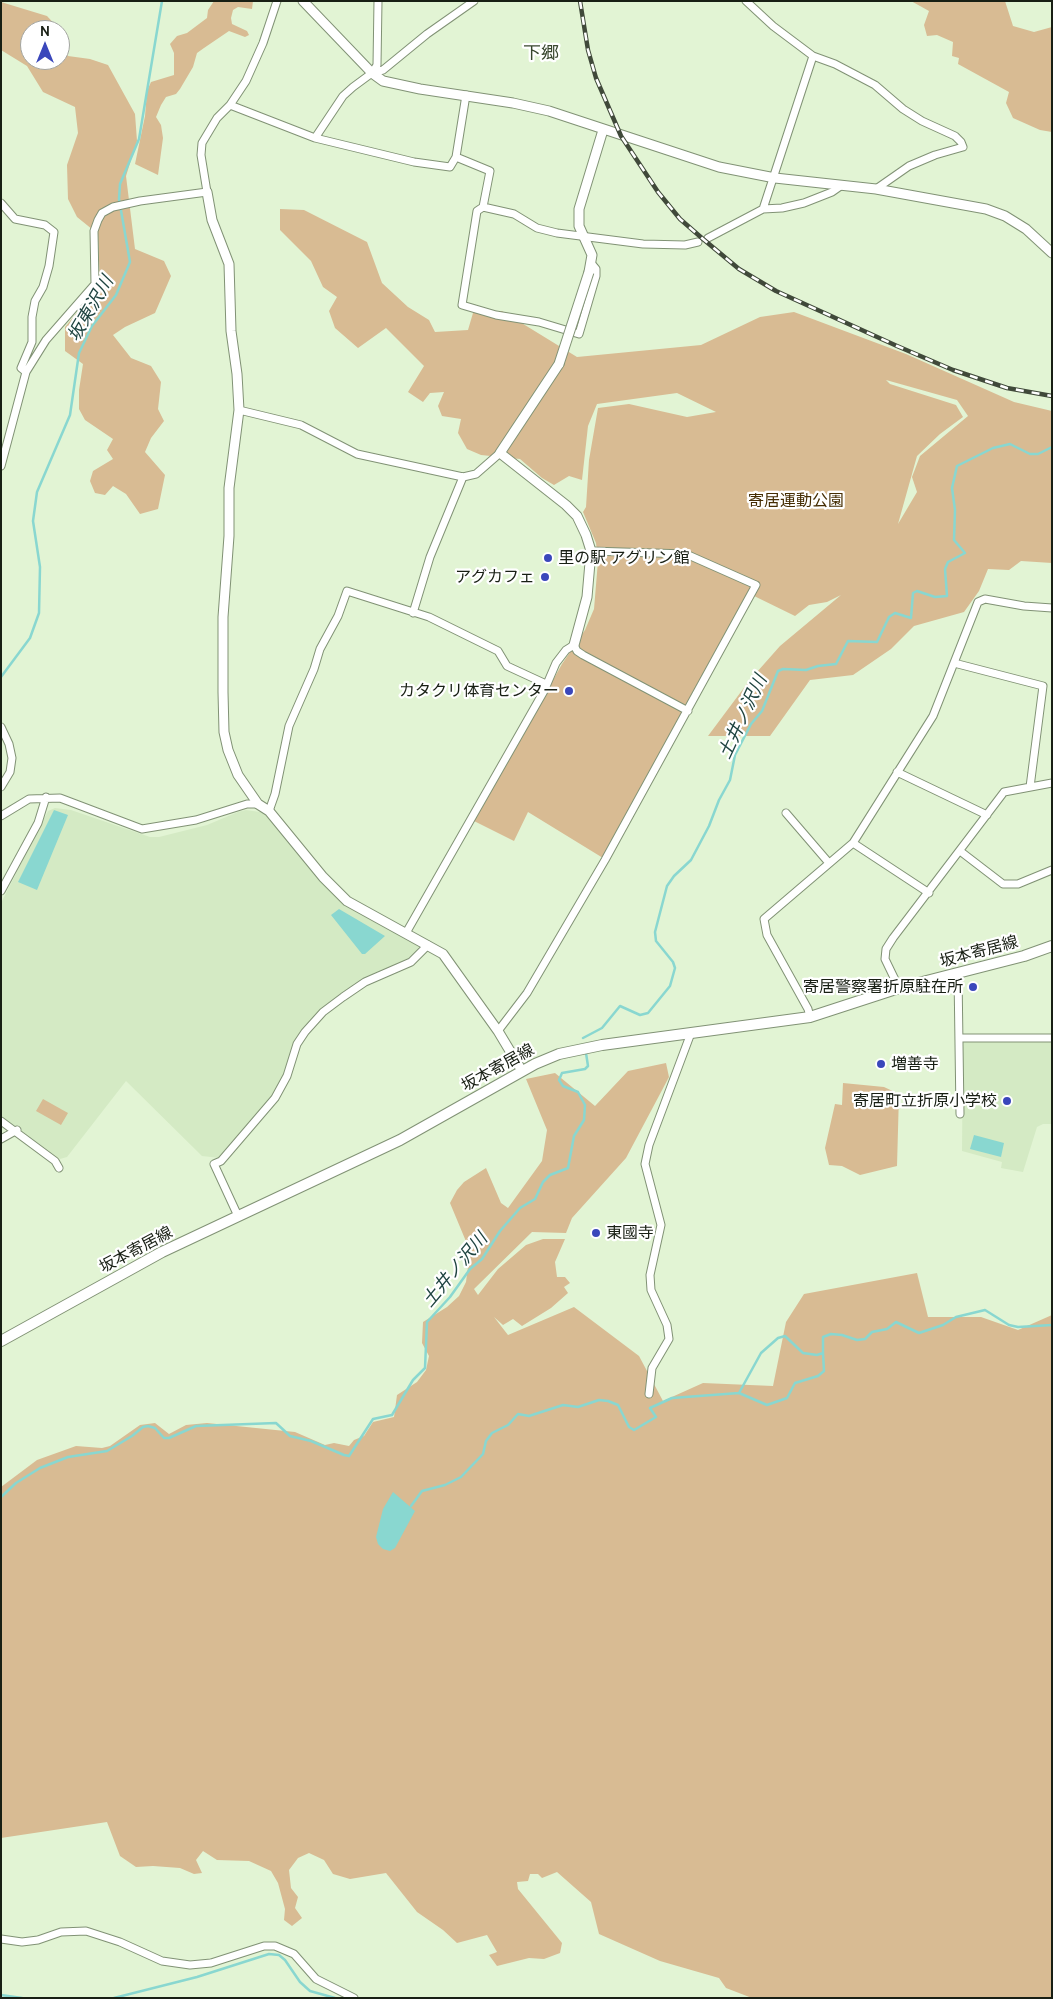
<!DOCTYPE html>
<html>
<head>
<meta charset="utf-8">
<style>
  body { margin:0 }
  #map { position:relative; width:1053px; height:1999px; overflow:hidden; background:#e2f4d4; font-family:Cabin,sans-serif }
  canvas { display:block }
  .frame { position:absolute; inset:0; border:2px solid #181f14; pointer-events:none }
  .north { position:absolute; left:20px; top:20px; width:50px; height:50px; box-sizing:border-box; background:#fff; border:1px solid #a3a5a1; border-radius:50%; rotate:0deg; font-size:14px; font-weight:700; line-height:20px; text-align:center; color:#181f14 }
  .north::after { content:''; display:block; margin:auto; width:18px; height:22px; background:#3a47bb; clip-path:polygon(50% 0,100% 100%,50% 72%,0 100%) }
</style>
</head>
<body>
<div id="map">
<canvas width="1053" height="1999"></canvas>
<div class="frame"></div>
<div class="north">N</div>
</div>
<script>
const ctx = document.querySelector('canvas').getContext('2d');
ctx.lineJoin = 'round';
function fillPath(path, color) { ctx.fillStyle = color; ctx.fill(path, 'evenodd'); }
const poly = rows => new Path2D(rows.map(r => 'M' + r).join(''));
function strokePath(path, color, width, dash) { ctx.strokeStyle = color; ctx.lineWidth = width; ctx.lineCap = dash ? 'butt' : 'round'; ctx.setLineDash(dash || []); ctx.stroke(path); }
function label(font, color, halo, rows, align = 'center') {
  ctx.font = font + ' Cabin,"Noto Sans JP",sans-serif'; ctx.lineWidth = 4.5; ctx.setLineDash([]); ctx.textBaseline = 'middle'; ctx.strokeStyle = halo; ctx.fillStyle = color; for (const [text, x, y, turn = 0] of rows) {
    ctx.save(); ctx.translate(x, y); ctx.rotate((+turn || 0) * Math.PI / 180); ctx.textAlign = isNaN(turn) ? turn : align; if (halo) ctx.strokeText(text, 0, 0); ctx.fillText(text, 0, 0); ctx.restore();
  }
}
fillPath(poly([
  [55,808,71,810,150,837,159,837,207,825,238,812,246,810,267,813,342,903,419,946,418,950,408,959,349,988,317,1014,296,1040,285,1073,275,1092,220,1158,202,1156,126,1081,67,1157,60,1159,1,1116,1,903,48,811],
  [963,1042,1052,1042,1052,1124,1043,1124,1037,1127,1023,1172,1001,1168,1002,1162,962,1151]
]), '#d4eac4');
fillPath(poly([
  [214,1,253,1,252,9,238,7,233,10,231,18,232,24,247,31,249,35,245,37,229,31,204,48,197,53,193,67,180,89,176,94,166,97,161,105,156,117,161,125,163,138,158,175,135,164,145,116,147,91,151,82,174,75,174,53,170,44,177,36,187,33,207,18,208,10],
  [911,1,1005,1,1013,26,1034,32,1052,27,1052,132,1040,130,1013,118,1006,103,1009,92,958,64,959,58,952,56,953,42,937,35,927,36,924,25,929,11],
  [1,2,47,16,60,30,68,56,90,59,108,65,135,114,137,141,126,176,135,249,164,261,171,276,155,313,125,327,113,335,131,358,151,366,161,382,158,409,164,421,151,438,145,452,165,475,158,509,140,514,126,494,113,486,105,495,95,493,90,481,93,471,113,459,107,450,113,439,85,420,79,409,79,390,83,364,65,351,65,327,100,285,98,234,77,217,68,199,67,165,78,133,75,107,43,92,27,66,1,50],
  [30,30,60,30,60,60,30,60],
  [280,209,304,210,367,242,382,283,408,307,429,320,435,332,468,330,473,313,502,311,577,357,701,345,760,317,794,312,906,354,1014,402,1052,411,1052,563,1021,561,1009,570,988,569,979,591,964,612,914,626,891,649,853,675,810,680,770,736,708,736,749,681,780,646,841,595,827,602,809,605,795,616,750,594,603,858,528,812,514,841,474,821,562,664,585,630,594,609,598,561,596,543,583,512,586,507,589,460,598,408,629,404,687,417,716,412,677,393,597,404,588,426,582,480,569,476,554,485,542,478,520,459,481,455,467,449,458,433,461,419,442,416,438,406,444,392,430,393,423,402,408,392,424,366,386,328,358,348,335,328,329,311,337,297,323,287,311,261,280,230],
  [886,380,957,400,968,416,920,456,912,477,917,492,898,524,917,456,940,434,963,417,956,405,890,384],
  [666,1063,669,1077,626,1158,572,1218,566,1233,532,1232,474,1289,478,1295,498,1269,526,1245,543,1239,565,1239,555,1262,557,1277,565,1277,570,1283,564,1287,568,1293,551,1308,522,1326,513,1319,503,1325,494,1317,508,1335,574,1307,639,1356,663,1401,703,1383,773,1386,786,1322,804,1294,917,1273,928,1317,981,1317,1018,1330,1052,1315,1052,1998,752,1998,726,1988,719,1978,660,1961,599,1934,591,1902,557,1872,542,1878,538,1874,530,1874,528,1881,517,1882,518,1889,562,1943,560,1953,544,1959,529,1958,497,1966,489,1955,497,1952,487,1935,457,1943,443,1930,417,1912,386,1873,350,1879,333,1874,324,1860,309,1853,298,1858,289,1870,291,1888,298,1897,295,1908,302,1918,292,1926,284,1920,285,1909,278,1883,271,1871,249,1861,217,1860,203,1851,196,1860,202,1873,194,1874,180,1868,153,1866,136,1867,120,1856,107,1822,1,1838,1,1487,37,1460,76,1446,102,1448,110,1446,140,1425,155,1423,169,1434,186,1425,207,1423,295,1432,325,1445,334,1443,349,1446,354,1440,364,1436,373,1422,394,1417,397,1395,417,1382,426,1370,429,1356,422,1343,423,1322,447,1307,459,1296,466,1282,470,1251,450,1203,457,1190,464,1182,486,1168,501,1203,508,1208,542,1161,547,1130,526,1079,555,1073,595,1106,628,1071],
  [843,1083,884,1087,899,1094,897,1166,860,1175,842,1166,829,1165,825,1148,835,1104,842,1105],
  [43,1099,68,1113,61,1125,36,1111]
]), '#d8bb93');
fillPath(poly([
  [54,810,68,815,37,890,18,882],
  [339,909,385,936,365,954,362,954,331,915],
  [974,1135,1004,1143,1001,1157,970,1149],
  [393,1492,415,1511,395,1548,390,1551,383,1549,378,1544,376,1537,383,1509]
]), '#89d7d0');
strokePath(poly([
  [1,677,30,638,39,613,40,567,33,521,37,492,70,415,79,353,92,326,116,295,130,262,119,199,120,184,139,139,162,1],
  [583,1038,602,1028,620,1006,640,1015,648,1013,670,986,675,968,673,962,656,941,655,932,667,886,674,876,691,860,709,826,719,800,730,780,735,755,751,724,762,711,778,671,783,669,806,670,818,666,836,664,848,641,877,642,889,617,895,613,911,618,913,593,917,591,935,597,947,596,945,569,948,562,965,553,954,540,955,510,952,488,957,466,993,448,1010,444,1030,454,1038,454,1052,447],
  [739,1393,767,1405,787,1398,795,1383,818,1376,824,1371,823,1353],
  [1,1497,16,1483,40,1468,68,1457,107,1451,132,1436,143,1427,148,1426,155,1428,164,1438,169,1438,196,1426,276,1423,290,1436,311,1441,344,1455,349,1456,373,1419,392,1415,413,1380,425,1368,427,1322,450,1297,470,1269,482,1259,500,1231,520,1208,535,1199,543,1182,550,1175,568,1168,574,1136,584,1120,585,1105,578,1092,563,1086,559,1080,562,1073,585,1069,588,1066,586,1053],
  [411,1506,422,1491,445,1485,461,1477,483,1454,486,1441,492,1433,508,1425,518,1414,529,1416,563,1405,578,1407,599,1400,608,1401,618,1405,629,1427,634,1430,656,1417,650,1408,672,1398,739,1393,761,1353,778,1338,785,1336,803,1353,817,1355,823,1353,823,1337,831,1334,842,1335,857,1340,865,1339,872,1332,887,1329,896,1322,919,1333,943,1325,956,1317,985,1310,1009,1325,1018,1327,1052,1325],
  [1,1995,22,1998],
  [114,1998,197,1977,269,1954,279,1955,285,1960,300,1982,310,1991,335,1998]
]), '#89d7d0', 2.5);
const minor = poly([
  [746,1,773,26,813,56,835,64,875,85,903,109,922,121,955,136,961,142,963,147,935,155,909,166,876,189],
  [372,73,377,65,378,1],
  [230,105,315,138,414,162,450,167,456,157,466,95],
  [315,138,343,96,353,87,372,73,383,70,427,34,474,1],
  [456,157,490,171,483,207],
  [1,203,15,219,45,225,54,232,49,266,43,287,35,301,32,317,32,342,21,368,26,372],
  [763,209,782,208,804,203,832,192,842,185],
  [708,238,763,209,813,56],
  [591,263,596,269,596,276,579,334,539,322,496,315,462,305,477,211,483,207,514,214,537,228,557,233,643,244,685,245,698,242],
  [239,410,301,425,357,454,463,477,476,474,500,453],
  [1,466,26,372,46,340,95,284,94,231,98,220,102,213,113,207,140,201,207,192,201,155,202,143,217,118,230,105,246,81,263,43,277,1],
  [413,613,430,557,463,477],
  [954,663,1043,686,1030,787],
  [1,727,9,744,12,758,10,772,1,787],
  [897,772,987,815],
  [269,811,275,794,289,726,314,669,320,649,338,616,347,591,429,617,498,651,507,666,546,684],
  [786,813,829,863],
  [1,816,29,799,60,798,142,829,196,820,247,804,258,804],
  [853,843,929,893],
  [960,851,1003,884,1018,884,1052,870],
  [1,891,38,823,46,797],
  [406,933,544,691,556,663,566,650,574,645,577,651,583,655,688,711],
  [958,974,960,1114],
  [899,988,885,959,886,949,893,938,1004,792,1052,783],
  [810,1017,808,1009,767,935,764,919,853,843,933,716,978,602,985,599,1024,606,1052,608],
  [498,1031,527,993,605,860,756,585,686,554,591,551],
  [959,1038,1052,1038],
  [1,1121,55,1161,59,1168],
  [1,1139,17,1130],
  [238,1216,214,1164,221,1161,275,1098,287,1076,297,1044,305,1032,323,1012,343,997,365,982,411,962,428,945],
  [649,1394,652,1368,669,1339,667,1325,651,1290,650,1275,661,1225,645,1164,649,1145,691,1033],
  [1,1939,22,1942,38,1940,61,1932,86,1931,120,1942,162,1961,190,1965,211,1963,264,1946,275,1946,294,1954,316,1979,354,1998]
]);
const tertiary = poly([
  [303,1,372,73,383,81,420,89,513,103,549,111,719,167,775,178,876,189,986,209,1005,216,1026,229,1052,253],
  [207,192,212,220,229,264,231,331,237,374,239,410,229,488,229,536,223,617,223,692,224,732,228,750,238,775,258,804,269,811,323,877,347,901,443,954,498,1031,522,1071],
  [589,272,592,255,579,226,579,209,603,130],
  [559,364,500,453,566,505,577,516,586,535,591,551,587,597,574,645]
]);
const secondary = poly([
  [1,1341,162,1252,400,1140,535,1064,559,1054,602,1045,810,1017,899,988,1024,956,1052,946]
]);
strokePath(minor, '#819275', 9);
strokePath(tertiary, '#819275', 11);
strokePath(secondary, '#819275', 12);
strokePath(minor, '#fff', 7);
strokePath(tertiary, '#fff', 9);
strokePath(secondary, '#fff', 10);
const rail = poly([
  [580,1,588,50,596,78,621,136,658,192,680,219,703,239,739,269,776,291,897,346,953,370,1007,388,1052,396]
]);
strokePath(rail, '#40493a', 4.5);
strokePath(rail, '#fff', 2.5, [8]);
const tertiaryBridge = poly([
  [559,364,589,272]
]);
strokePath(tertiaryBridge, '#819275', 11, []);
strokePath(tertiaryBridge, '#fff', 9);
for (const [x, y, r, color] of [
  [548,558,5,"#3a47bb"],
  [545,577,5,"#3a47bb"],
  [569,691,5,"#3a47bb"],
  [973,987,5,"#3a47bb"],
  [881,1064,5,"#3a47bb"],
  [1007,1101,5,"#3a47bb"],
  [596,1233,5,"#3a47bb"]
]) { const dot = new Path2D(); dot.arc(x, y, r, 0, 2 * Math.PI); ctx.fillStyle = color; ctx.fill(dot); strokePath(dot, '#fff', 2); }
label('16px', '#452d03', '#fff', [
  ["寄居運動公園",796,501]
]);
label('16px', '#181f14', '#fff', [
  ["里の駅 アグリン館",558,558,"left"],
  ["アグカフェ",535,577],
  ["カタクリ体育センター",559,691],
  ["寄居警察署折原駐在所",963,987],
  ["増善寺",891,1064,"left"],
  ["寄居町立折原小学校",997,1101],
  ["東國寺",606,1233,"left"]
], 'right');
label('16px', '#181f14', '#fff', [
  ["坂本寄居線",979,952,-15],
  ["坂本寄居線",498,1068,-29],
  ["坂本寄居線",136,1250,-28]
]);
label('18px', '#38462d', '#fff', [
  ["下郷",541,54]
]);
label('italic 18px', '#1f4441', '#fff', [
  ["坂東沢川",91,309,-60],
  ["土井ノ沢川",743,717,-65],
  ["土井ノ沢川",455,1270,-50]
]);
</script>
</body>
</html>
